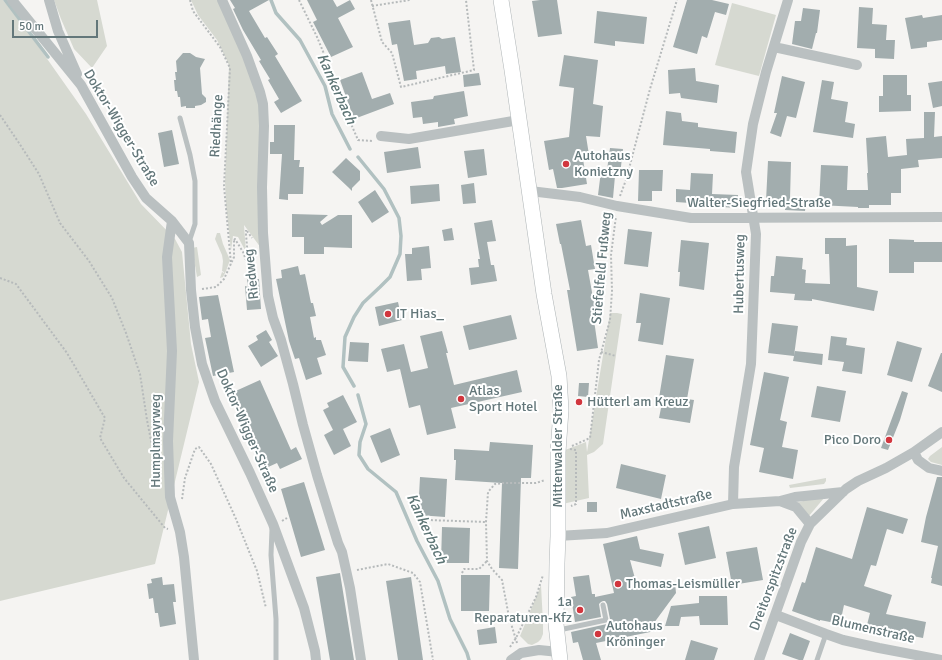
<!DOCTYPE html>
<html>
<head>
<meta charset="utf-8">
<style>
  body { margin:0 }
  #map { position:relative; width:942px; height:660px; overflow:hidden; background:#f5f4f2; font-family:Signika,sans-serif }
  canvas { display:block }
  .scale { position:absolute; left:12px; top:20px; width:86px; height:18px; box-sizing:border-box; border:2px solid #63777a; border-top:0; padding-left:5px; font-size:12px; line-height:14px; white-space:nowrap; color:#63777a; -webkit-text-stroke:3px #fff; paint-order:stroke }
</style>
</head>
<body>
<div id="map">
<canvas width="942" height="660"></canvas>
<div class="scale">50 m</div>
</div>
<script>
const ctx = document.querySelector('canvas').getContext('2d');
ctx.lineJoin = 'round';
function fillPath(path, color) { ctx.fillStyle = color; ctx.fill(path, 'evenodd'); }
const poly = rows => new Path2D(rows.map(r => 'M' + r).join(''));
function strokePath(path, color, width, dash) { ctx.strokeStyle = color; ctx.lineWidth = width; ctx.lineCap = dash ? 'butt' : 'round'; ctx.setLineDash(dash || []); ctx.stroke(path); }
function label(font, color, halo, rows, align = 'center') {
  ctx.font = font + ' Signika,sans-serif'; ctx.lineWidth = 4; ctx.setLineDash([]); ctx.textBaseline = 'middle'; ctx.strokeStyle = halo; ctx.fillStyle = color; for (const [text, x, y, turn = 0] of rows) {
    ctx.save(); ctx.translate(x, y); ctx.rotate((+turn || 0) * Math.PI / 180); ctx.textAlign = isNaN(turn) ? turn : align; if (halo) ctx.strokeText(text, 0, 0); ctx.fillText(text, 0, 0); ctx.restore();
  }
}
fillPath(poly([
  [0,0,3,0,31,36,86,114,141,204,175,239,182,252,191,344,199,382,155,564,0,601],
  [54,0,97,0,107,46,92,68,74,49,61,19],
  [191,0,218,0,243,54,260,107,261,248,244,225,246,252,238,237,233,236,231,250,226,206,225,181,229,65,217,40,198,15],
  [732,3,776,15,759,76,715,65],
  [217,233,220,233,223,244,230,260,226,271,223,277,220,278,222,272,224,273,224,272,222,271,223,261,222,255,215,239],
  [197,247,201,275,197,277,192,248],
  [610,313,617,313,622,314,603,444,594,452,587,455,589,498,558,505,560,452,586,442,587,452],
  [942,447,942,465,931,462,928,459,930,456],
  [826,478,826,481,824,484,790,488,789,485],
  [821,496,824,498,809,516,796,503],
  [541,585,543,623,543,634,541,639,538,642,532,645,528,644,520,636]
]), '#d6d9d1');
strokePath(poly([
  [5,0,48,57],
  [271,0,276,13,300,40,325,86,332,114,350,149],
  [354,386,343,367,345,337,354,317,363,303,380,287,390,277,400,254,401,236,399,218,384,189,358,157],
  [358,395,366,424,360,442,359,455,368,469,396,492,417,541,438,581,450,619,467,653,469,660]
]), '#b1c1c1', 3.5);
fillPath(poly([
  [230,0,269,0,249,11,265,38,267,37,278,54,275,56,302,101,281,113,274,102,279,99,268,80,270,79,259,61,261,60,243,30,233,9,235,8],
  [307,0,333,0,337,7,350,0,355,9,338,18,353,47,331,57,313,22,317,20],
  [540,0,557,0,562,34,538,37,532,1],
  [687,0,712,0,729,4,726,15,715,12,707,38,702,36,697,54,673,47],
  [859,7,873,8,872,24,887,25,886,40,895,40,894,59,875,58,875,49,857,48],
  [803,8,820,10,817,33,816,33,812,49,792,44,795,21,801,21],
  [597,11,647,17,644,44,615,41,615,46,594,43],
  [922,15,923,18,942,15,942,40,927,42,927,47,911,49,905,18],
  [410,20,414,45,428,43,431,38,439,37,442,39,455,37,461,72,446,74,445,66,416,71,417,79,404,81,397,44,392,45,388,23],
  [183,53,190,53,196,57,205,59,200,68,202,94,206,98,206,102,201,105,195,106,195,108,186,108,186,106,181,107,180,97,178,97,177,91,175,91,174,80,176,80,175,72,177,72,176,61],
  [564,55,598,60,593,104,603,106,600,137,586,136,589,155,583,159,587,184,562,188,557,188,553,169,549,170,544,141,569,137,574,88,559,86],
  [695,68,696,81,719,85,717,103,681,98,680,93,669,94,668,70],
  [362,72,372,99,390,93,394,104,354,119,340,80],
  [479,73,481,85,464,87,463,75],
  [883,75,907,75,907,95,911,95,911,111,879,112,879,96,883,96],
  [782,76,805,82,796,118,787,116,781,137,770,133,777,113,774,113],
  [822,80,834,82,831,99,848,102,845,122,855,124,853,138,813,132],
  [942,81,942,106,933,108,928,83],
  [464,91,468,116,454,119,455,124,438,127,438,122,423,124,422,117,413,118,411,102,433,99,434,96],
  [666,111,681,113,682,121,698,123,698,127,737,132,735,153,710,151,710,149,663,145],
  [924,112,935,112,934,137,942,136,942,158,918,160,919,167,901,169,901,193,891,193,891,205,869,205,869,208,858,208,858,207,819,205,821,165,848,166,847,190,868,190,867,173,868,173,866,138,886,136,888,157,907,155,906,139,924,138],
  [274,125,295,125,294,160,300,160,299,167,304,167,303,194,288,194,288,200,279,199,282,154,270,154,270,142,274,142],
  [172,130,179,164,164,167,158,133],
  [418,147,421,168,387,173,384,152],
  [610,148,623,149,620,175,615,176,613,198,598,195,601,171,607,170],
  [484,149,487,175,468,178,464,151],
  [346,158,360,171,360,180,352,188,352,191,348,187,332,172],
  [768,161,791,162,790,199,806,200,805,211,785,210,785,201,766,201],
  [639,170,663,170,662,191,652,191,652,201,638,201],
  [691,173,713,174,712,194,738,195,738,208,690,205,690,203,676,202,676,189,690,190],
  [474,183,476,203,463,204,461,185],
  [439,184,440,201,411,204,410,186],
  [375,190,389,212,372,223,358,202],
  [292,214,328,215,320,222,322,225,338,215,352,215,352,248,324,247,324,254,304,254,304,237,292,237],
  [492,220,496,241,487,242,491,265,494,265,497,281,471,285,469,268,479,267,478,259,480,259,474,223],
  [581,220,586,246,591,245,595,269,588,270,597,320,594,320,598,348,577,351,567,290,570,290,561,244,560,244,556,224],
  [452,228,454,240,444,241,442,230],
  [628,229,652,232,648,267,624,264],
  [825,238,846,238,846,246,857,245,857,287,878,291,874,311,812,299,812,301,794,300,795,294,770,292,771,276,774,276,776,256,803,258,802,269,806,270,805,283,830,284,829,254,825,254],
  [889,239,914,240,914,242,942,242,942,262,914,262,914,273,889,273],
  [681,240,709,243,704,290,679,286,680,272,678,272],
  [429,246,431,268,421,269,422,280,407,281,405,254,412,254,412,248],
  [298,266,300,275,305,274,311,303,313,303,316,316,310,317,314,338,316,337,316,340,321,340,326,355,317,358,322,374,306,380,299,358,295,359,289,341,276,279,282,278,281,270],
  [247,279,259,279,261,309,247,310,245,286,248,287],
  [640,293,670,298,663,345,638,341,641,323,636,323],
  [218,295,234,372,213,376,205,338,211,337,208,319,202,320,199,297],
  [398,302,402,320,379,326,375,307],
  [511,315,517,339,469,350,463,326],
  [772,323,798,326,794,356,768,353],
  [266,330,272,340,269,342,278,356,261,367,248,346,258,340,256,336],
  [442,331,448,353,446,353,454,385,517,370,522,392,451,408,456,428,427,435,420,405,409,408,400,369,387,372,381,349,404,344,411,372,428,368,420,336],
  [831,336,847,338,846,345,865,348,862,374,842,371,844,362,828,360],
  [897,341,922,348,912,382,887,375],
  [350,342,369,343,368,362,348,361],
  [795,351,823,354,822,365,793,361],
  [941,353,942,353,942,392,928,386],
  [666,355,694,359,687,399,694,400,690,423,659,418,663,398,659,398],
  [764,372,789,377,780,420,787,422,782,447,798,450,793,479,759,472,764,448,750,445],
  [260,380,291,450,296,447,302,459,280,469,277,463,266,468,229,394],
  [579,383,589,383,588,397,578,396],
  [817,386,846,391,840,422,811,417],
  [902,391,908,393,900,420,888,450,881,448],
  [343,395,357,422,343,429,351,446,334,455,324,435,333,430,323,410,329,407,327,403],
  [390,428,400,455,381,463,370,436],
  [490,442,533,445,531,478,521,478,518,569,499,568,502,483,455,480,456,460,454,460,454,449,489,451],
  [621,464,666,475,661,499,616,488],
  [420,477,447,479,445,517,418,515],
  [937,477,942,477,942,586,931,583,932,578,931,578,938,546,921,542,926,517],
  [304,482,325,550,301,557,281,489],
  [587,502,597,502,597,512,587,512],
  [867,507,908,519,903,534,887,529,876,566,871,565,864,586,892,595,886,614,926,622,923,638,882,630,881,633,866,629,870,613,844,605,840,624,820,620,820,621,792,611,802,582,805,583,816,547,852,559],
  [709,526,716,558,685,565,678,533],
  [442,527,470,528,469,563,441,563],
  [637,536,640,549,664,554,661,567,630,560,637,586,675,583,676,593,651,627,648,627,660,630,596,643,601,660,583,660,578,642,573,643,571,632,607,624,609,623,610,619,607,604,605,601,603,601,601,602,599,604,601,617,575,622,571,597,576,596,573,577,589,575,592,594,595,594,595,597,614,593,603,544],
  [757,547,763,580,732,585,726,552],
  [340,573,354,660,330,660,316,577],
  [461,575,490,575,489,611,461,611],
  [162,577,163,585,174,584,176,602,173,602,176,624,160,627,158,613,155,613,153,598,149,599,147,584,152,583,151,579],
  [411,577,423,660,398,660,386,581],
  [699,596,727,596,728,625,700,625,699,616,681,617,679,626,665,626,671,606,699,603],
  [495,627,497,643,479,645,477,630],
  [790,633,810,641,803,660,799,660,782,654],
  [691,640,718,648,714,660,685,660]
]), '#a2adae');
const primary = poly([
  [501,0,512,70,544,294,559,376,561,410,558,452,558,536,557,563,556,624,560,660]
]);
strokePath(primary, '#aeb4b6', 16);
strokePath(poly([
  [190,0,193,11,220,47,230,68,224,186,231,264],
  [299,0,317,37,332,73,342,103,358,140,372,141],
  [371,0,382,42,392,53,401,87,474,70,466,0],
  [372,6,410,0],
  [0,115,19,143,39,174,60,223,89,261,112,298,126,333,140,374,147,420,157,471],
  [620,196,626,180,650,89,677,0],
  [247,231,252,238],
  [234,240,235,239,243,252,247,263,248,258,246,234,246,230],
  [0,278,16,284,67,353,105,418,100,438,124,478,165,528,168,529],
  [202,289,216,287,224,279,234,257,234,240],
  [601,352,616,356],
  [572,446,590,438,599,360,610,320,612,291,611,255,616,216],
  [570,449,576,450,576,504,571,506],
  [182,499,185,478,195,449,199,447,211,464,236,519,257,571,266,608],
  [282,521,287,518],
  [434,547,429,542,428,520,486,522],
  [357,570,388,564,413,573,420,582,433,660],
  [462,573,464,569,479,569,487,561],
  [493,618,509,617],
  [517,643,509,617,502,580,492,569,487,561,486,522,488,492,495,484,504,483,536,483,545,480],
  [510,647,516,638,536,597,543,575]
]), '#b6babb', 2, [2, 2]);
strokePath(poly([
  [180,118,190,155,195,181,195,224,189,242],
  [272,529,271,555,276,619,276,660],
  [559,630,606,620,603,605],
  [817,660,826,634]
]), '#bac0c1', 5);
strokePath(poly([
  [12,0,81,85,132,177,146,198,172,221,189,243,191,290,195,327,202,364,215,401,250,473,273,524,304,608,315,651,316,660],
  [49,0,58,31,77,74],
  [222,0,247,56,260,92,263,104,264,126,262,187,263,233,268,296,273,318,281,340,293,384,303,425,317,475,338,543,342,552,350,588,361,660],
  [774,47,857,65],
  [381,136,409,139,519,120],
  [530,191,580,197,617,206,691,218,942,217],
  [172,221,167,257,172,351,168,441,170,497,180,532,184,557,194,660],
  [914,452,918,460,929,468,942,471],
  [780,501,796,507,810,524],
  [733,504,734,467,751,364,756,234,746,172,753,124,766,72,788,0],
  [558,536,607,533,733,504,780,501,795,497,843,492],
  [776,615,826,634,843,640,879,648,942,660],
  [511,660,521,653,539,650,559,652],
  [759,660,801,542,810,524,846,489,858,481,886,468,914,452,942,432]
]), '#bac0c1', 10);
strokePath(primary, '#fff', 15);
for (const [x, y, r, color] of [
  [566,164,4,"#d1363e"],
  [388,314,4,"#d1363e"],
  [461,399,4,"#d1363e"],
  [579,402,4,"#d1363e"],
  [889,440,4,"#d1363e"],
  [618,584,4,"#d1363e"],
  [580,610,4,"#d1363e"],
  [598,634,4,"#d1363e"]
]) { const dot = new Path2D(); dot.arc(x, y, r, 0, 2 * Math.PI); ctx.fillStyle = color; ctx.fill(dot); strokePath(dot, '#fff', 1.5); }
label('14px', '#63777a', '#fff', [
  ["Riedhänge",217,126,-87],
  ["Doktor-Wigger-Straße",121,128,59],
  ["Walter-Siegfried-Straße",759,203],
  ["Stiefelfeld Fußweg",602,268,-85],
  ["Riedweg",252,274,-96],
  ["Hubertusweg",740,274,-89],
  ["Doktor-Wigger-Straße",247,431,66],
  ["Humplmayrweg",156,441,-90],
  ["Mittenwalder Straße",558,446,-90],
  ["Maxstadtstraße",666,505,-13],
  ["Dreitorspitzstraße",774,579,-69],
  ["Blumenstraße",873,630,13]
]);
label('14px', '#63777a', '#fff', [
  ["Autohaus",574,156],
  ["Konietzny",574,172],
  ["IT Hias_",396,314],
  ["Atlas",469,391],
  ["Sport Hotel",469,407],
  ["Hütterl am Kreuz",587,402],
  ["Pico Doro",881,440,"right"],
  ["Thomas-Leismüller",626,584],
  ["1a",572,602,"right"],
  ["Reparaturen-Kfz",572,618,"right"],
  ["Autohaus",606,626],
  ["Kröninger",606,642]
], 'left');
label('italic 15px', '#5e7676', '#fff', [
  ["Kankerbach",336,89,66],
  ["Kankerbach",426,529,65]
]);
</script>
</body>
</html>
